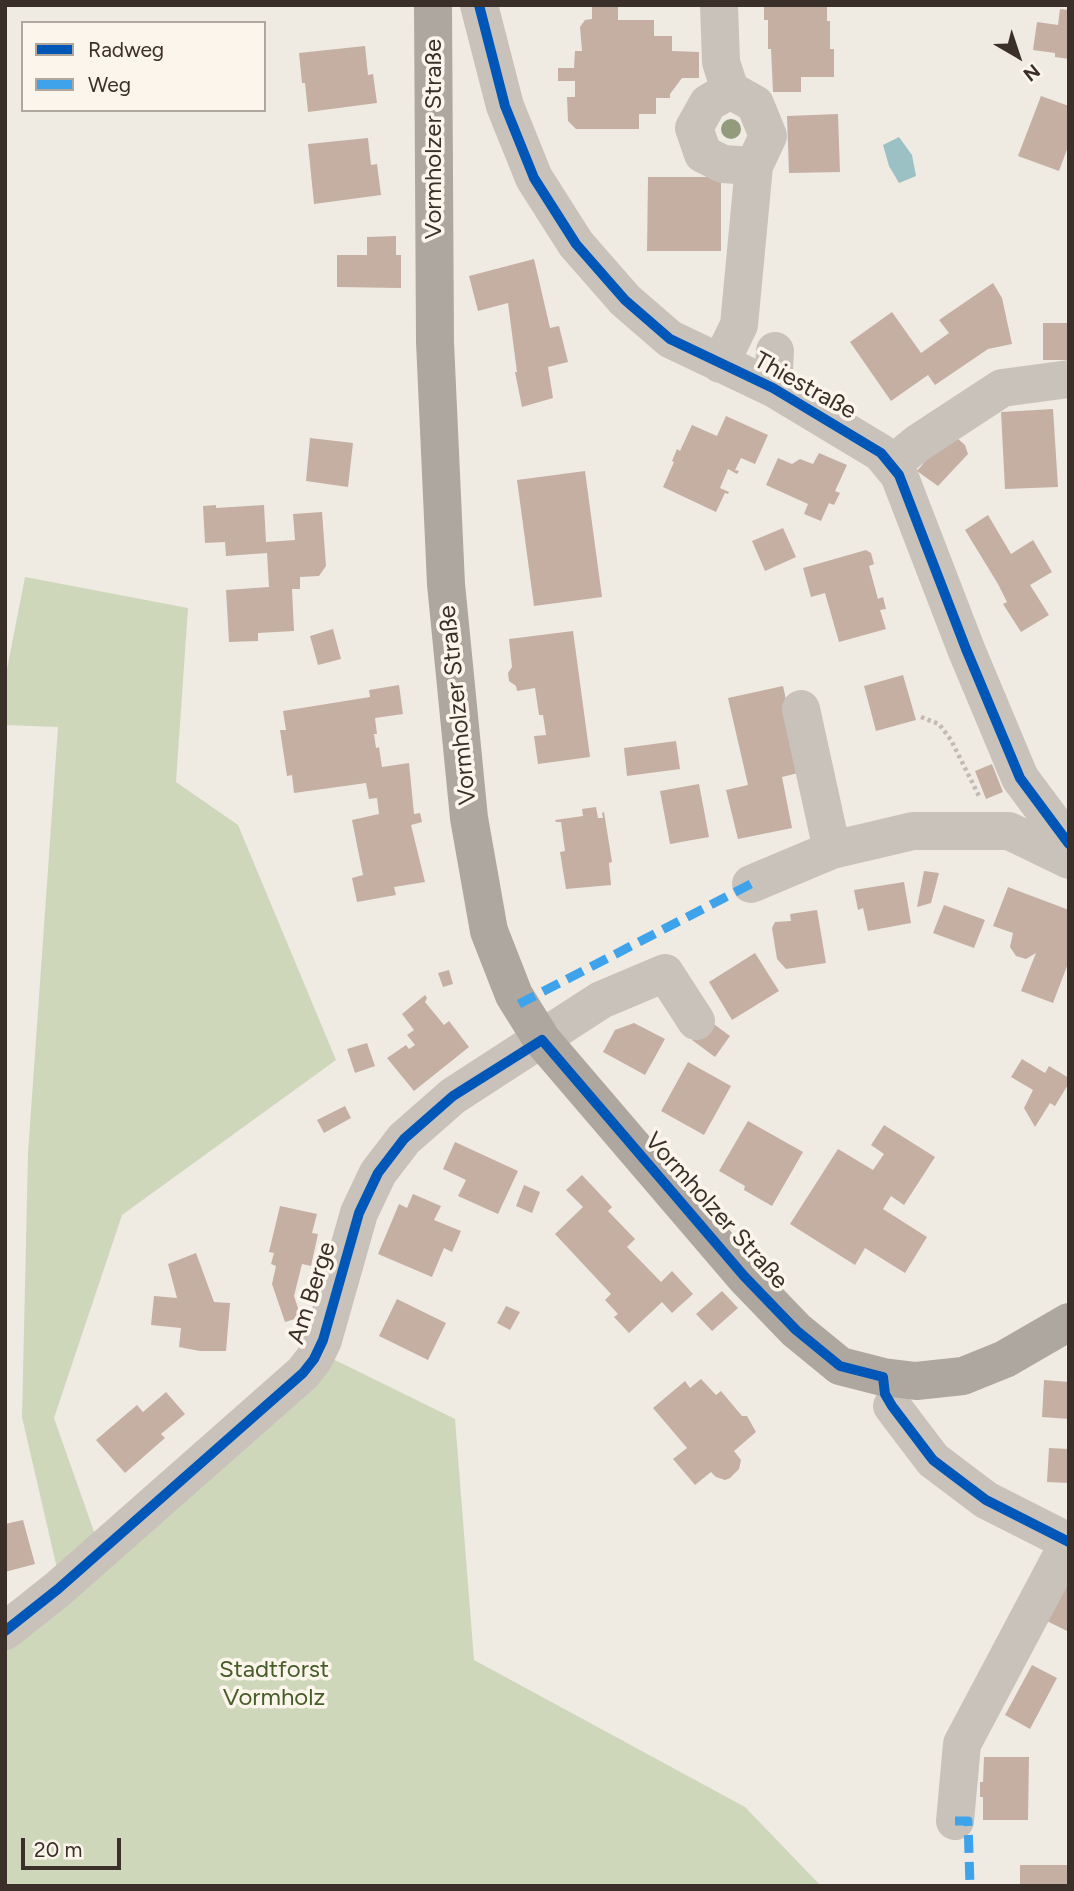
<!DOCTYPE html>
<html>
<head>
<meta charset="utf-8">
<style>
  body { margin:0 }
  #map { position:relative; width:1074px; height:1891px; overflow:hidden; background:#efebe3; font-family:Figtree,sans-serif }
  canvas { display:block }
  .frame { position:absolute; inset:0; border:7px solid #3b3029; pointer-events:none }
  .legend { position:absolute; left:21px; top:21px; width:245px; height:91px; box-sizing:border-box; background:#fcf5eb; border:2px solid #afa69d; margin:0; padding:9px 12px; list-style:none; font-size:21px; color:#3b3029 }
  .legend li { display:flex; align-items:center; gap:14px; height:35px }
  .legend b { width:35px; border:2px solid #afa69d }
  .north { position:absolute; left:983px; top:21px; width:70px; height:70px; -webkit-text-stroke:5px #fcf5eb; paint-order:stroke; rotate:141deg; font-size:19px; font-weight:700; line-height:28px; text-align:center; color:#3b3029 }
  .north::after { content:''; display:block; margin:auto; width:24px; height:32px; background:#3b3029; clip-path:polygon(50% 0,100% 100%,50% 72%,0 100%) }
  .scale { position:absolute; left:21px; top:1838px; width:100px; height:32px; box-sizing:border-box; border:4px solid #3b3029; border-top:0; padding-left:9px; font-size:21px; line-height:24px; white-space:nowrap; color:#3b3029; -webkit-text-stroke:5px #fcf5eb; paint-order:stroke }
</style>
</head>
<body>
<div id="map">
<canvas width="1074" height="1891"></canvas>
<div class="frame"></div>
<ul class="legend">
<li><b style="height:9px;background:#0057b8"></b>Radweg</li>
<li><b style="height:9px;background:#3fa3eb"></b>Weg</li>
</ul>
<div class="north">N</div>
<div class="scale">20 m</div>
</div>
<script>
const ctx = document.querySelector('canvas').getContext('2d');
ctx.lineJoin = 'round';
function fillPath(path, color) { ctx.fillStyle = color; ctx.fill(path, 'evenodd'); }
const poly = rows => new Path2D(rows.map(r => 'M' + r).join(''));
function strokePath(path, color, width, dash) { ctx.strokeStyle = color; ctx.lineWidth = width; ctx.lineCap = dash ? 'butt' : 'round'; ctx.setLineDash(dash || []); ctx.stroke(path); }
function label(font, color, halo, rows, align = 'center') {
  ctx.font = font + ' Figtree,sans-serif'; ctx.lineWidth = 7; ctx.setLineDash([]); ctx.textBaseline = 'middle'; ctx.strokeStyle = halo; ctx.fillStyle = color; for (const [text, x, y, turn = 0] of rows) {
    ctx.save(); ctx.translate(x, y); ctx.rotate((+turn || 0) * Math.PI / 180); ctx.textAlign = isNaN(turn) ? turn : align; if (halo) ctx.strokeText(text, 0, 0); ctx.fillText(text, 0, 0); ctx.restore();
  }
}
fillPath(poly([
  [25,577,188,608,176,782,238,825,336,1060,122,1215,54,1418,105,1563,333,1359,455,1419,474,1660,745,1807,821,1886,5,1886,5,1642,64,1599,22,1417,28,1153,58,727,5,725,5,679]
]), '#cfd7bb');
fillPath(poly([
  [899,137,912,155,916,176,899,183,889,166,883,145]
]), '#9cc1c4');
fillPath(poly([
  [592,5,618,5,618,20,654,20,654,36,672,36,672,51,699,52,699,78,682,78,670,94,670,98,656,98,656,114,639,114,639,129,576,129,568,121,567,97,575,97,575,81,558,81,558,68,574,68,575,51,582,51,580,27,585,20,592,19],
  [764,5,827,5,827,21,830,21,830,49,834,49,834,77,801,77,801,92,773,92,771,49,768,49,768,20,764,20],
  [1060,9,1069,10,1069,59,1055,57,1055,53,1033,50,1037,22,1058,25],
  [365,46,368,75,373,74,377,103,308,112,305,83,302,83,299,53],
  [1041,96,1069,106,1069,144,1059,171,1018,156],
  [838,114,840,172,789,173,787,116],
  [368,138,371,165,377,164,381,195,314,204,308,144],
  [648,177,721,177,721,251,647,251],
  [396,236,396,255,401,255,401,288,337,287,337,255,367,255,367,237],
  [534,259,550,328,559,326,568,362,548,367,553,398,522,407,515,372,517,372,508,303,478,311,469,276],
  [993,283,1002,298,1012,344,988,349,935,385,928,375,891,401,850,342,892,312,921,353,949,333,939,320],
  [1043,323,1069,323,1069,360,1043,360],
  [1053,409,1058,487,1005,489,1001,412],
  [726,416,768,435,755,464,741,458,735,470,739,471,737,474,728,469,720,488,729,492,728,494,725,493,716,512,663,487,674,462,672,461,677,449,680,451,692,425,717,436],
  [950,432,965,445,968,454,938,486,917,471],
  [310,438,353,443,348,487,306,481],
  [819,453,847,465,835,491,840,493,834,505,829,503,821,521,804,514,808,504,766,485,778,458,792,464,800,459,813,464],
  [585,471,602,597,534,606,517,480],
  [216,505,216,508,264,505,266,542,295,540,293,514,322,512,326,566,319,576,300,577,300,589,292,589,294,631,258,633,258,641,229,642,226,590,269,587,267,553,226,556,225,542,205,543,203,506],
  [988,515,1011,554,1033,540,1052,572,1030,585,1049,615,1021,632,1003,604,1007,602,998,584,965,530],
  [783,528,796,557,765,571,752,541],
  [866,550,871,553,874,564,869,566,878,599,883,597,886,609,880,610,886,629,839,642,825,593,811,597,803,568],
  [333,629,341,659,318,665,310,636],
  [573,631,590,757,538,764,534,736,546,735,543,715,539,715,535,688,517,691,516,686,509,681,508,673,512,667,509,639],
  [903,675,916,720,876,731,864,686],
  [399,685,403,714,375,718,377,734,374,734,376,748,379,747,382,767,409,763,414,814,420,813,422,822,411,825,425,882,394,887,396,895,357,902,352,878,363,875,352,820,379,814,377,798,369,799,366,783,294,793,292,775,287,776,280,730,286,730,283,711,370,697,369,690],
  [783,686,802,772,782,777,792,828,738,839,726,790,748,785,728,698],
  [676,741,680,769,627,776,624,748],
  [992,764,1003,792,986,799,975,771],
  [699,784,709,837,670,844,660,791],
  [596,807,598,818,603,818,602,813,604,812,612,862,609,863,611,885,566,889,560,852,565,851,561,822,556,822,555,820,583,816,582,809],
  [924,871,939,873,931,903,917,907],
  [904,882,911,923,868,931,863,908,858,910,854,890],
  [1008,887,1069,910,1069,961,1053,1003,1021,991,1036,953,1026,959,1016,956,1010,947,1013,933,993,926],
  [944,905,985,920,974,948,933,933],
  [817,910,826,963,786,969,777,959,772,928,775,922,791,921,790,914],
  [755,953,779,991,732,1020,709,982],
  [449,970,453,984,443,987,438,973],
  [425,995,427,998,425,1002,444,1025,449,1021,469,1047,414,1091,387,1058,406,1045,409,1049,415,1045,407,1035,414,1030,402,1014],
  [707,1019,730,1036,715,1057,692,1040],
  [634,1023,665,1039,645,1075,603,1052,615,1030],
  [367,1043,375,1066,355,1073,347,1049],
  [1022,1059,1045,1073,1049,1066,1069,1078,1069,1083,1055,1106,1050,1103,1035,1127,1024,1108,1033,1090,1011,1077],
  [688,1062,731,1086,704,1135,661,1111],
  [345,1106,351,1118,324,1133,317,1120],
  [748,1121,803,1152,772,1206,744,1190,745,1186,719,1171],
  [884,1125,935,1157,904,1205,891,1196,883,1209,927,1237,905,1273,865,1248,855,1265,790,1224,838,1149,873,1170,884,1154,871,1145],
  [455,1142,518,1171,498,1214,458,1196,466,1180,443,1169],
  [582,1175,612,1207,608,1211,635,1239,627,1247,661,1282,672,1271,693,1294,672,1313,662,1302,629,1333,614,1317,618,1314,605,1300,611,1294,555,1234,583,1207,566,1190],
  [524,1185,540,1192,532,1213,516,1206],
  [413,1194,441,1206,434,1220,461,1231,452,1252,444,1248,432,1277,378,1254,399,1204,407,1208],
  [280,1206,317,1214,312,1233,318,1234,311,1266,302,1264,294,1296,301,1317,285,1322,272,1284,276,1266,271,1264,274,1253,269,1252],
  [196,1253,214,1302,230,1303,226,1351,200,1351,179,1347,181,1328,151,1325,154,1296,177,1298,168,1264],
  [722,1291,738,1308,712,1331,696,1314],
  [397,1299,446,1323,428,1360,379,1336],
  [506,1306,520,1312,510,1330,497,1323],
  [701,1379,716,1395,721,1391,742,1416,747,1416,756,1432,734,1451,741,1460,739,1469,730,1478,725,1480,716,1477,711,1472,695,1485,673,1459,687,1448,653,1408,685,1381,690,1388],
  [1044,1380,1069,1382,1069,1419,1042,1417],
  [166,1392,185,1414,161,1434,165,1438,125,1473,96,1440,137,1405,143,1412],
  [1049,1448,1069,1449,1069,1483,1047,1482],
  [23,1520,35,1564,5,1572,5,1524],
  [1062,1582,1069,1585,1069,1632,1043,1619],
  [1032,1665,1057,1678,1030,1729,1005,1715],
  [984,1757,1029,1757,1028,1820,983,1820,983,1797,980,1797,980,1782,983,1782],
  [1020,1865,1069,1865,1069,1886,1020,1886]
]), '#c5afa3');
strokePath(poly([
  [921,717,939,724,951,740,979,796]
]), '#c2bbb3', 4.5, [3.5, 3.5]);
strokePath(poly([
  [479,5,505,106,534,178,576,244,625,300,670,339,773,388,881,453,899,475,966,649,1020,778,1069,844],
  [719,5,721,62,730,90],
  [720,364,739,325,754,166,768,136,755,104,730,90,708,103,694,128,703,154,723,164,754,166],
  [773,388,775,351],
  [891,465,918,443,1002,388,1069,379],
  [801,709,832,850],
  [751,884,832,850,913,831,1009,831,1069,860],
  [892,1406,933,1460,986,1500,1069,1542],
  [5,1631,58,1589,303,1373,314,1359,323,1340,359,1213,378,1173,404,1139,453,1096,601,1000,665,973,696,1021],
  [955,1821,962,1744,1069,1542]
]), '#c9c2bb', 38);
strokePath(poly([
  [433,5,435,342,446,584,469,818,489,931,514,995,542,1040,744,1276,796,1330,840,1366,883,1377,916,1381,963,1376,1005,1359,1069,1322]
]), '#aea7a0', 38);
strokePath(poly([
  [519,1004,751,884],
  [955,1821,968,1821,970,1886]
]), '#3fa3eb', 9, [18, 9]);
strokePath(poly([
  [479,5,505,106,534,178,576,244,625,300,670,339,773,388,881,453,899,475,966,649,1020,778,1069,844],
  [5,1631,58,1589,303,1373,314,1359,323,1340,359,1213,378,1173,404,1139,453,1096,542,1040,744,1276,796,1330,840,1366,883,1377,885,1394,892,1406,933,1460,986,1500,1069,1542]
]), '#0057b8', 10);
ctx.fillStyle = '#929c7d';
for (const [x, y] of [
  [731,129]
]) { ctx.beginPath(); ctx.arc(x, y, 10, 0, 2 * Math.PI); ctx.fill(); }
label('24px', '#3b3029', '#fcf5eb', [
  ["Vormholzer Straße",434,139,-90],
  ["Thiestraße",805,386,29],
  ["Vormholzer Straße",458,705,-96],
  ["Vormholzer Straße",716,1211,48],
  ["Am Berge",312,1293,-72]
]);
label('24px', '#465c29', '#fcf5eb', [
  ["Stadtforst",274,1670],
  ["Vormholz",274,1698]
]);
</script>
</body>
</html>
